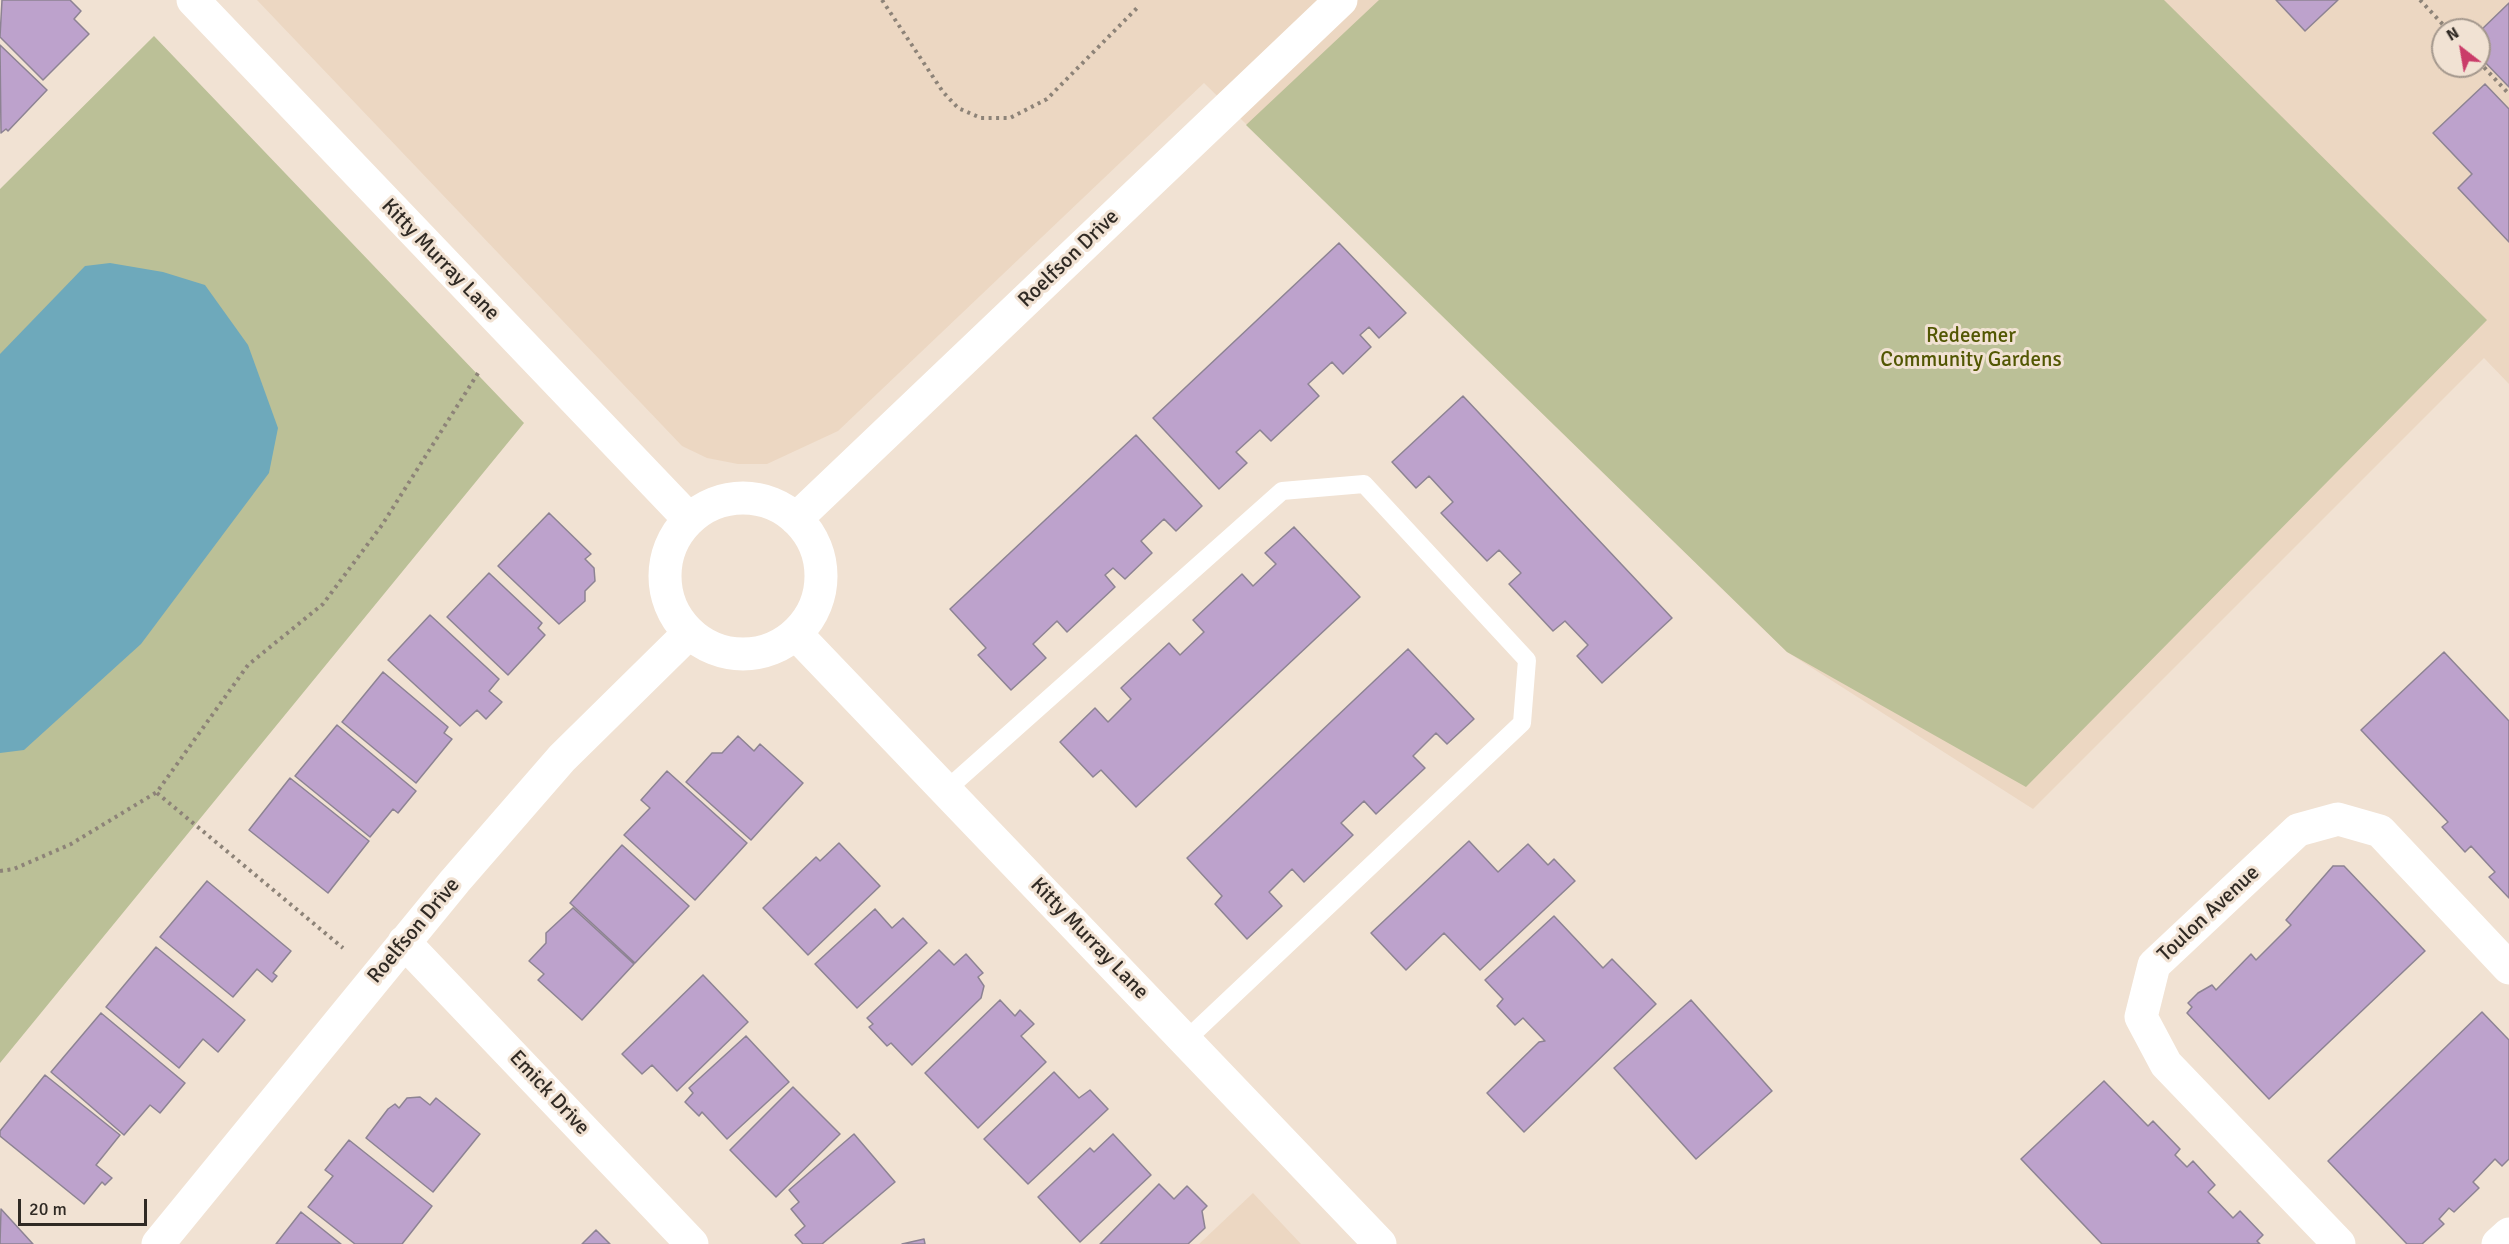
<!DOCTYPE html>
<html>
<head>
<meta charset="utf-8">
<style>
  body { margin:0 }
  #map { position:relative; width:2509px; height:1244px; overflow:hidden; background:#f1e2d3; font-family:Signika,sans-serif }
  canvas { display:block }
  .north { position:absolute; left:2431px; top:18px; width:60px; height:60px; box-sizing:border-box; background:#f1e2d3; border:2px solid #a4988d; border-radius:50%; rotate:329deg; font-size:16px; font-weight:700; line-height:24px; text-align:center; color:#302a24 }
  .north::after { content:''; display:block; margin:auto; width:21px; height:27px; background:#ca3c69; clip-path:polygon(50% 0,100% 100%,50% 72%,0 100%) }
  .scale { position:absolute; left:18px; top:1199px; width:129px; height:27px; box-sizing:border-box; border:3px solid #302a24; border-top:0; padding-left:8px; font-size:18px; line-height:21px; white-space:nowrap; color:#302a24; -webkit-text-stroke:4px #f1e2d3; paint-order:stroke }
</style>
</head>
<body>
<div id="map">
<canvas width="2509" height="1244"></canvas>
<div class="north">N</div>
<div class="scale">20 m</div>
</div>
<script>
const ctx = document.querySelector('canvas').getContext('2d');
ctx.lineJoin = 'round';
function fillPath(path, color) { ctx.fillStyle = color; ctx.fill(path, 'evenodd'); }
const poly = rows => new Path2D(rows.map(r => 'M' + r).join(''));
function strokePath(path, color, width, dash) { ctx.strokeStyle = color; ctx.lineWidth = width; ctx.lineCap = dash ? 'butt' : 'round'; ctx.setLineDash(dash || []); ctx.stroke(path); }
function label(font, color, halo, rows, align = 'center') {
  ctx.font = font + ' Signika,sans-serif'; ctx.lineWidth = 6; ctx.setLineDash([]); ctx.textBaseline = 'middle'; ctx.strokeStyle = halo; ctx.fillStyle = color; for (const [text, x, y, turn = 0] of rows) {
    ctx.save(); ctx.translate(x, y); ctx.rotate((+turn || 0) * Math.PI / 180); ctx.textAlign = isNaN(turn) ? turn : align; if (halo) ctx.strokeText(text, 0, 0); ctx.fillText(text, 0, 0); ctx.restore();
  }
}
fillPath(poly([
  [257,0,2509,0,2509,384,2484,358,2033,809,1787,652,1204,83,838,431,767,464,738,464,707,458,682,446],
  [2443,30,2479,30,2479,66,2443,66],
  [1253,1193,1301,1244,1199,1244]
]), '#ecd7c2');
fillPath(poly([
  [1379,0,2164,0,2487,320,2026,787,1787,652,1246,125],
  [154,36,524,423,0,1063,0,189]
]), '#bbc097');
fillPath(poly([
  [110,263,163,272,205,285,248,345,278,428,269,473,141,644,24,750,0,753,0,354,85,266]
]), '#6ea9bb');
const building = poly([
  [2,0,70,0,81,11,74,19,89,34,43,80,0,37,2,0],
  [2276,0,2338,0,2305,31,2276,0],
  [2509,3,2509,87,2479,56,2479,32,2509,3],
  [0,45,47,90,8,131,6,129,1,133,0,45],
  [2485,84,2509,109,2509,242,2458,188,2472,174,2433,133,2485,84],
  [1339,243,1406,313,1379,338,1369,327,1360,335,1371,347,1343,374,1332,362,1308,384,1319,396,1271,441,1260,430,1236,452,1247,463,1219,489,1153,418,1339,243],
  [1463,396,1672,618,1602,683,1577,656,1588,645,1565,621,1553,631,1509,584,1521,573,1499,550,1487,561,1441,513,1453,502,1429,476,1416,488,1392,462,1463,396],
  [1136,435,1202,506,1176,531,1164,519,1141,541,1152,553,1125,579,1113,568,1105,575,1115,587,1067,632,1057,621,1033,644,1046,658,1011,690,978,655,986,648,950,609,1136,435],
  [549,513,591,554,585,559,594,568,595,581,585,591,585,601,559,624,498,566,549,513],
  [1294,527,1360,597,1136,807,1101,770,1093,777,1060,742,1095,708,1108,722,1131,699,1121,688,1169,643,1180,655,1204,632,1193,620,1242,574,1253,586,1276,564,1265,553,1294,527],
  [489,573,542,623,538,628,545,635,508,675,447,617,489,573],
  [430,615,499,679,489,691,502,702,486,719,477,710,460,726,388,660,430,615],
  [1408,649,1474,719,1447,744,1436,733,1413,756,1425,768,1376,814,1364,801,1341,823,1353,835,1304,882,1292,869,1269,892,1282,906,1247,939,1215,904,1222,896,1187,858,1408,649],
  [2444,652,2509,721,2509,898,2489,877,2495,872,2471,846,2465,852,2442,827,2448,822,2361,730,2444,652],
  [383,672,448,727,444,733,452,739,416,783,342,722,383,672],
  [337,725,416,791,398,813,393,809,370,837,295,776,337,725],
  [738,736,754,751,760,744,803,783,751,840,686,782,712,753,722,753,738,736],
  [667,771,747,843,695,900,624,835,650,808,641,800,667,771],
  [290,778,369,841,328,893,249,830,290,778],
  [1469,841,1498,872,1528,844,1548,865,1554,859,1575,881,1480,970,1444,933,1406,970,1371,933,1469,841],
  [839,843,880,886,808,955,763,908,816,857,820,861,839,843],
  [622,845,689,906,635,963,570,903,622,845],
  [2333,866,2344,866,2425,951,2269,1099,2187,1013,2192,1007,2188,1003,2198,993,2212,985,2216,990,2251,954,2256,960,2291,925,2286,920,2333,866],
  [207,881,291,951,273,973,277,976,272,982,257,969,233,997,160,937,207,881],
  [573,908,634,964,582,1020,538,980,544,974,529,961,546,943,546,933,573,908],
  [875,909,892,928,903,918,927,943,857,1008,815,964,875,909],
  [1554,916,1603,968,1612,959,1656,1004,1524,1132,1487,1093,1539,1042,1545,1041,1523,1018,1515,1025,1497,1006,1503,999,1485,980,1554,916],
  [156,947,245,1020,218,1052,203,1039,179,1068,106,1007,156,947],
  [939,950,954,965,966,954,983,973,978,977,984,986,981,998,912,1065,891,1043,887,1046,869,1027,873,1024,867,1018,939,950],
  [703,975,748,1022,677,1091,652,1065,642,1074,622,1054,703,975],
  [1000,1000,1015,1016,1020,1010,1034,1024,1021,1036,1046,1062,978,1128,925,1073,1000,1000],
  [1691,1000,1772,1091,1696,1159,1614,1068,1691,1000],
  [2482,1012,2509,1040,2509,1159,2502,1166,2495,1159,2473,1182,2479,1188,2454,1212,2449,1208,2439,1219,2444,1224,2422,1244,2407,1244,2328,1161,2482,1012],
  [101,1013,185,1083,160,1113,150,1105,124,1135,51,1072,101,1013],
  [746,1036,789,1082,727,1139,702,1112,699,1116,685,1102,693,1093,689,1088,746,1036],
  [1054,1072,1079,1098,1090,1090,1108,1109,1028,1184,984,1139,1054,1072],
  [45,1075,120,1135,96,1165,112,1178,105,1185,102,1182,84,1204,0,1136,0,1131,45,1075],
  [2104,1081,2148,1126,2153,1121,2180,1149,2175,1155,2187,1167,2193,1161,2215,1185,2208,1192,2233,1218,2240,1211,2263,1235,2257,1241,2260,1244,2102,1244,2021,1159,2104,1081],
  [793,1087,840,1134,776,1197,730,1150,793,1087],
  [420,1097,430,1105,436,1098,480,1134,433,1192,366,1138,388,1109,395,1104,399,1108,407,1098,420,1097],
  [854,1134,895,1182,822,1244,803,1244,795,1235,805,1226,791,1209,799,1202,789,1190,854,1134],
  [1113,1134,1151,1175,1080,1242,1038,1197,1090,1148,1094,1152,1113,1134],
  [349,1140,432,1206,402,1244,355,1244,308,1207,333,1176,325,1170,349,1140],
  [1159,1184,1174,1199,1187,1186,1207,1206,1202,1211,1205,1228,1188,1244,1100,1244,1159,1184],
  [1,1209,33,1244,0,1244,1,1209],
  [301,1212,341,1244,276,1244,301,1212],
  [596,1230,610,1244,582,1244,596,1230],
  [924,1239,925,1244,902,1244,924,1239]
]);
fillPath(building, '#bda2cc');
strokePath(building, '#8d8393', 1.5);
strokePath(poly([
  [882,0,943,92,958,108,981,118,1010,118,1047,99,1137,8],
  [2420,0,2448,30],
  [2479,62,2509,94],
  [157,793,343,948],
  [0,871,14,869,71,844,157,792,248,665,323,604,382,525,480,370]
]), '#8d8378', 4, [3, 4.5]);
strokePath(poly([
  [946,790,1282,491,1364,484,1527,660,1522,723,1186,1040]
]), '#fff', 18);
strokePath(poly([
  [193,0,689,519],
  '665 576a78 78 0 1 1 156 0a78 78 0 1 1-156 0Z',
  [796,519,1341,0],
  [796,634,1380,1244],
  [404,942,692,1244],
  [158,1244,455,881,562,758,689,633],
  [2339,1244,2166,1064,2141,1017,2154,965,2298,830,2338,819,2380,831,2509,968],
  [2498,1244,2509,1234]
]), '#fff', 33);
label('21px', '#302a24', '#f1e2d3', [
  ["Roelfson Drive",1069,259,-44],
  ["Kitty Murray Lane",440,260,46],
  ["Toulon Avenue",2209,914,-43],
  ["Roelfson Drive",414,931,-50],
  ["Kitty Murray Lane",1089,939,46],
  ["Emick Drive",549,1093,47]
]);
label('21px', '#525703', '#f1e2d3', [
  ["Redeemer",1971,336],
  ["Community Gardens",1971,360]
]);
</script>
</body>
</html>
